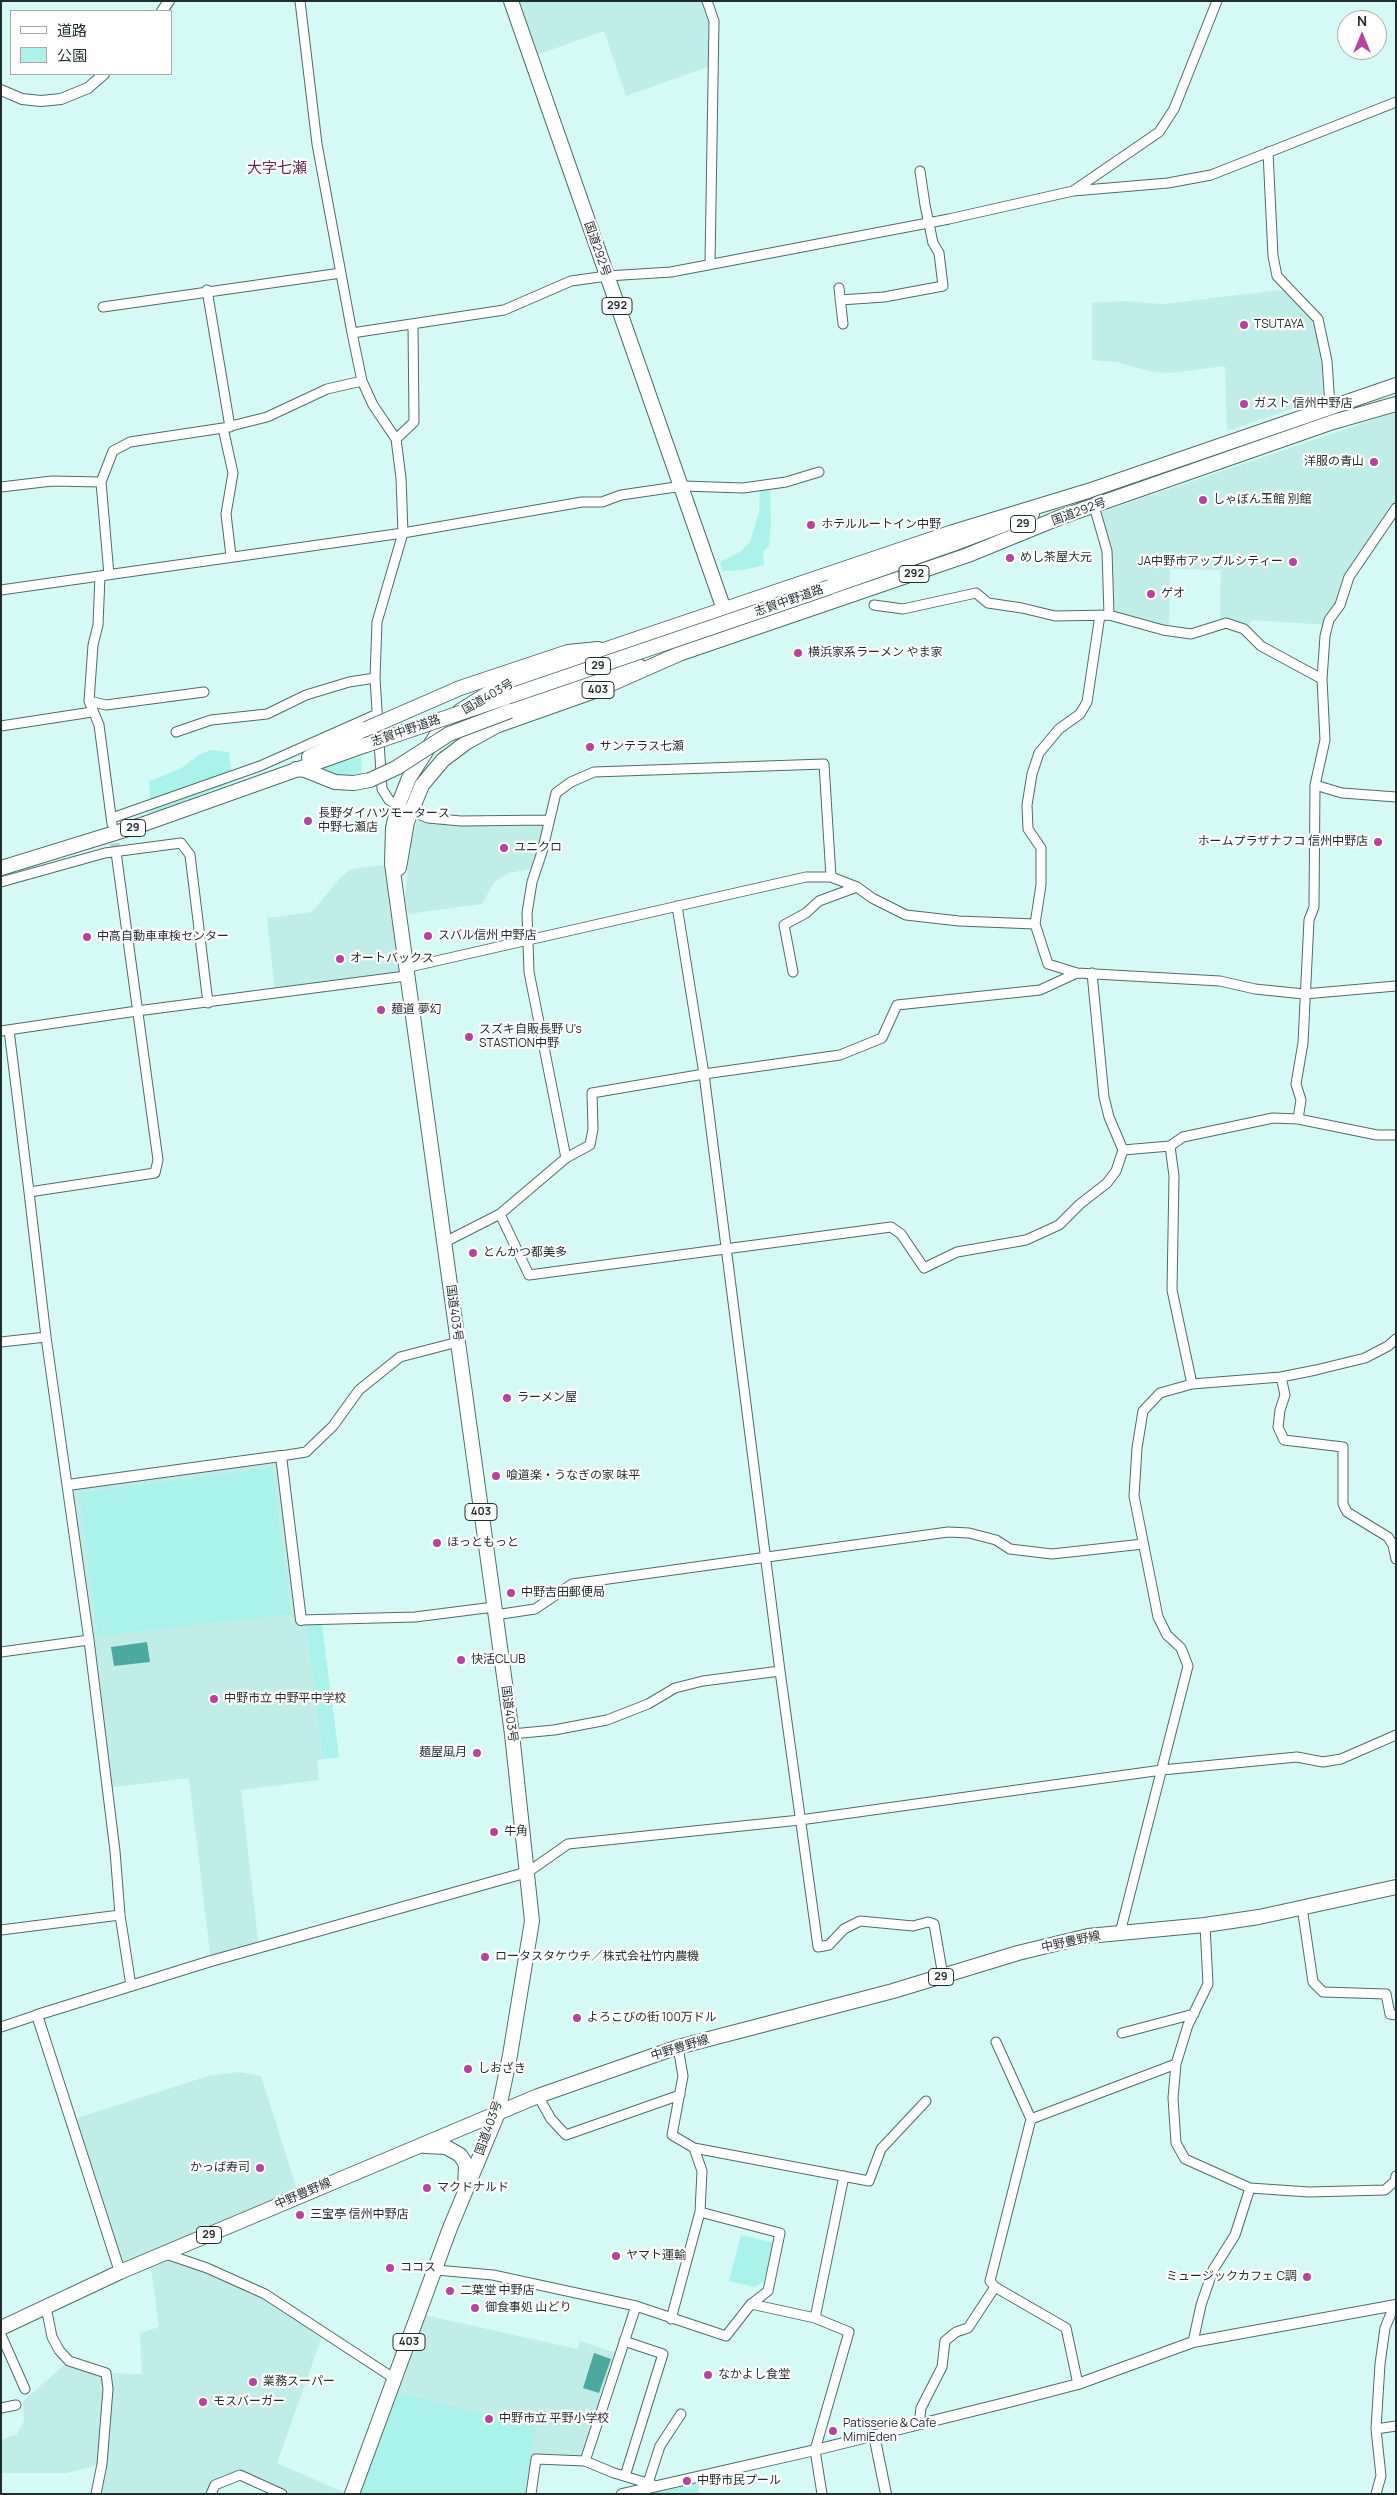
<!DOCTYPE html>
<html>
<head>
<meta charset="utf-8">
<style>
  body { margin:0 }
  #map { position:relative; width:1397px; height:2495px; overflow:hidden; background:#d5faf5; font-family:Manrope,"Noto Sans JP",sans-serif }
  canvas { display:block }
  .frame { position:absolute; inset:0; border:2px solid #1f2d2c; pointer-events:none }
  .legend { position:absolute; left:10px; top:10px; width:162px; height:65px; box-sizing:border-box; background:#fefefe; border:1px solid #a5aaaa; margin:0; padding:6px 9px; list-style:none; font-size:15px; color:#1f2d2c }
  .legend li { display:flex; align-items:center; gap:10px; height:25px }
  .legend b { width:25px; border:1px solid #a5aaaa }
  .north { position:absolute; left:1337px; top:10px; width:50px; height:50px; box-sizing:border-box; background:#fefefe; border:1px solid #a5aaaa; border-radius:50%; rotate:0deg; font-size:14px; font-weight:700; line-height:20px; text-align:center; color:#1f2d2c }
  .north::after { content:''; display:block; margin:auto; width:18px; height:22px; background:#b6439d; clip-path:polygon(50% 0,100% 100%,50% 72%,0 100%) }
</style>
</head>
<body>
<div id="map">
<canvas width="1397" height="2495"></canvas>
<div class="frame"></div>
<ul class="legend">
<li><b style="height:6px;background:#fff"></b>道路</li>
<li><b style="height:14px;background:#abf2ea"></b>公園</li>
</ul>
<div class="north">N</div>
</div>
<script>
const ctx = document.querySelector('canvas').getContext('2d');
ctx.lineJoin = 'round';
function fillPath(path, color) { ctx.fillStyle = color; ctx.fill(path, 'evenodd'); }
const poly = rows => new Path2D(rows.map(r => 'M' + r).join(''));
function strokePath(path, color, width, dash) { ctx.strokeStyle = color; ctx.lineWidth = width; ctx.lineCap = dash ? 'butt' : 'round'; ctx.setLineDash(dash || []); ctx.stroke(path); }
function label(font, color, halo, rows, align = 'center') {
  ctx.font = font + ' Manrope,"Noto Sans JP",sans-serif'; ctx.lineWidth = 4.5; ctx.setLineDash([]); ctx.textBaseline = 'middle'; ctx.strokeStyle = halo; ctx.fillStyle = color; for (const [text, x, y, turn = 0] of rows) {
    ctx.save(); ctx.translate(x, y); ctx.rotate((+turn || 0) * Math.PI / 180); ctx.textAlign = isNaN(turn) ? turn : align; if (halo) ctx.strokeText(text, 0, 0); ctx.fillText(text, 0, 0); ctx.restore();
  }
}
fillPath(poly([
  [511,1,707,1,714,21,713,65,626,96,604,31,531,57],
  [1289,289,1318,319,1329,396,1227,431,1225,366,1169,373,1149,371,1116,362,1092,360,1092,303,1123,301,1163,304],
  [1396,412,1396,508,1371,541,1328,625,1252,620,1244,629,1220,625,1221,570,1170,569,1169,631,1109,615,1107,551,1096,514],
  [419,815,549,820,537,868,509,873,494,882,482,904,408,914,405,900,410,844],
  [392,864,406,976,275,993,267,918,312,912,340,878,351,869],
  [281,1456,301,1620,321,1619,339,1757,317,1760,319,1780,241,1790,259,1947,211,1961,189,1778,107,1788,68,1485],
  [239,2072,261,2076,299,2196,167,2254,265,2294,324,2331,277,2463,348,2494,282,2494,240,2475,216,2485,211,2494,96,2494,102,2464,67,2473,1,2473,1,2440,17,2434,24,2421,23,2401,69,2361,106,2373,142,2374,140,2333,159,2327,150,2260,120,2272,71,2120,208,2076],
  [420,2314,577,2349,580,2341,620,2354,585,2461,536,2459,531,2494,352,2494]
]), '#c0ede8');
fillPath(poly([
  [770,487,771,524,769,546,763,552,764,565,744,570,722,571,720,562,740,552,750,542,759,512,760,489],
  [211,750,229,752,233,782,151,814,149,781,180,769,200,754],
  [361,757,362,777,335,776,317,768],
  [272,1468,291,1614,98,1636,79,1493],
  [321,1619,339,1757,323,1759,306,1620],
  [741,2235,774,2243,764,2281,755,2287,729,2281],
  [396,2392,536,2427,525,2494,359,2494],
  [696,2477,700,2494,622,2494]
]), '#abf2ea');
fillPath(poly([
  [147,1642,150,1662,114,1666,111,1647],
  [594,2353,611,2359,599,2393,583,2388]
]), '#4ba9a0');
strokePath(poly([
  [113,830,116,852]
]), '#b1d1cd', 9, [9, 4.5]);
const minor = poly([
  [300,1,317,144,352,333,362,381,373,405,396,439,401,478,403,533,377,622,375,678,382,789,389,800,398,806,428,818,461,821,549,820],
  [707,1,714,21,710,263],
  [1268,152,1273,256,1277,276,1318,319,1327,361,1330,406],
  [1073,191,1159,132,1174,109,1217,1],
  [839,288,843,324],
  [207,290,230,427],
  [840,300,884,297,943,286,939,253,933,243,925,205,920,171],
  [103,307,341,273],
  [352,333,504,310,571,281,607,276,671,272,949,219,1073,191,1168,183,1211,175,1396,102],
  [223,428,233,473,226,514,231,556],
  [396,439,414,422,413,325],
  [1,487,52,481,101,482],
  [1094,506,1107,551,1109,615],
  [109,575,101,482,113,451,130,442,223,428,267,417,327,389,362,381],
  [100,576,98,625,93,645,89,701,99,725,112,824],
  [1,590,403,533,582,502,602,502,621,495,683,486,743,488,786,482,819,472],
  [874,605,903,609,976,593,988,603,1022,608,1055,616,1109,615,1163,630,1191,634,1226,623,1244,629,1261,646,1322,679],
  [89,701,106,705,204,692],
  [1,726,92,712],
  [176,732,211,720,267,714,306,695,349,682,375,678],
  [1315,785,1342,793,1396,797],
  [112,818,260,766,377,714],
  [116,852,158,1160,155,1173,29,1192,46,1337,89,1640,115,1851,120,1915,131,1986],
  [1,882,105,853,181,843,190,855,208,1003],
  [677,906,704,1074,780,1671,818,1947,829,1945,844,1929,860,1921,913,1926,928,1922,934,1924,943,1976],
  [1035,924,1041,885,1041,848,1028,829,1027,805,1032,774,1039,753,1059,729,1080,714,1087,702,1100,615],
  [405,968,806,877,831,877,857,887,872,898,906,915,959,921,1035,924,1048,964,1077,973,1220,981,1255,989,1304,994,1396,986],
  [793,972,784,925,806,913,819,901,857,887],
  [1092,973,1104,1097,1109,1117,1123,1150],
  [9,1030,29,1192],
  [1,1031,137,1011,406,976],
  [1298,1119,1301,1100,1296,1084,1303,1043,1309,920,1314,907,1315,785,1325,740,1322,679,1325,636,1329,620,1340,605,1349,577,1396,508],
  [1170,1146,1174,1176,1172,1290,1192,1384],
  [566,1158,529,972,527,913,532,882,542,852,556,793,571,782,594,772,824,764,831,877],
  [500,1214,529,1275,891,1227,901,1234,924,1268,957,1252,1026,1240,1059,1225,1080,1204,1107,1183,1116,1171,1123,1150,1170,1146,1183,1137,1273,1118,1298,1119,1377,1135,1396,1135],
  [443,1243,500,1214,566,1158,590,1145,593,1129,592,1093,704,1074,840,1055,882,1038,897,1005,1040,990,1077,973],
  [1,1342,46,1337],
  [1281,1377,1285,1395,1280,1410,1278,1427,1284,1440,1343,1447,1343,1504,1347,1512,1388,1537,1393,1545,1396,1559],
  [281,1456,306,1452,333,1426,359,1390,400,1357,458,1342],
  [495,1615,535,1609,572,1584,948,1532,969,1533,996,1540,1010,1549,1052,1554,1143,1544],
  [301,1620,415,1617,494,1607],
  [1,1652,89,1640],
  [512,1734,554,1730,607,1720,648,1704,675,1688,703,1681,780,1671],
  [528,1872,568,1844,800,1820,1162,1770,1297,1757,1323,1762,1341,1759,1396,1735],
  [1302,1907,1313,1982,1323,1992,1386,1994,1390,2014,1396,2015],
  [1205,1925,1208,1984,1188,2025,1176,2064,1173,2098,1176,2143,1185,2159,1250,2188,1309,2192,1385,2190,1395,2181,1396,2176],
  [1,1930,120,1915],
  [1120,1933,1188,1666,1181,1648,1167,1635,1158,1617,1134,1496,1137,1448,1143,1411,1160,1393,1192,1384,1281,1377,1316,1370,1365,1358,1388,1346,1396,1339],
  [1,2027,37,2015],
  [1122,2033,1194,2014],
  [996,2042,1031,2119],
  [538,2096,551,2119,566,2135,680,2095],
  [694,2148,869,2181,881,2149,926,2101],
  [166,2254,207,2268,265,2294,395,2379],
  [436,2270,493,2275,636,2306,726,2336,751,2304,768,2291,780,2233,700,2212,702,2171,694,2148,672,2135,683,2076,678,2047],
  [995,2287,1066,2328,1078,2384],
  [751,2304,815,2318,844,2176],
  [46,2307,52,2337,59,2350,69,2361,106,2373,108,2389,102,2464,96,2494],
  [815,2318,849,2332,815,2450,822,2494],
  [671,2319,700,2212],
  [1,2335,25,2389],
  [624,2341,663,2354,625,2476],
  [1193,2342,1201,2305,1213,2270,1235,2235,1250,2188],
  [1,2408,16,2405],
  [919,2424,921,2408,942,2367,945,2341,956,2332,968,2328,995,2287,990,2281,1031,2119,1176,2064],
  [1376,2429,1396,2426],
  [585,2461,636,2306],
  [648,2483,660,2446,681,2414],
  [211,2494,215,2485,240,2475,282,2494],
  [531,2494,536,2459,585,2461,614,2473,657,2486],
  [1376,2494,1381,2476,1376,2429,1380,2364,1385,2328,1394,2306]
]);
const tertiary = poly([
  [162,11,169,1],
  [1,90,22,99,41,101,61,99,88,88,104,74],
  [68,1485,281,1456,301,1620],
  [120,2272,37,2015,211,1961,528,1872],
  [874,2435,886,2494],
  [622,2494,815,2450,1013,2401,1078,2384,1193,2342,1396,2305]
]);
const primary = poly([
  [830,587,953,544,1032,514],
  [460,688,568,652,598,649],
  [510,711,639,666],
  [309,757,366,729],
  [296,769,305,770,335,782,354,783,370,780],
  [1,868,141,825,366,745],
  [425,2146,446,2147,460,2155,466,2164,465,2189],
  [1,2328,120,2272,538,2096,678,2047,893,1991,1018,1953,1088,1936,1205,1925,1259,1917,1396,1887]
]);
const trunk = poly([
  [511,1,727,618],
  [399,868,407,822,422,785,443,760,467,742,496,726,595,691,679,654,968,555,1061,517,1333,422,1396,404],
  [352,2494,450,2228,498,2113,510,2055,532,1921,512,1734,392,864,393,828,398,806,409,778,436,736,460,711,495,689,518,679,950,533,1088,491,1396,385]
]);
strokePath(minor, '#4c6d69', 11);
strokePath(tertiary, '#4c6d69', 12);
strokePath(primary, '#4c6d69', 16);
strokePath(trunk, '#4c6d69', 16);
strokePath(minor, '#fff', 9);
strokePath(tertiary, '#fff', 10);
strokePath(primary, '#fff', 14);
strokePath(trunk, '#fff', 14);
const primaryBridge = poly([
  [366,729,460,688],
  [366,745,830,587],
  [370,780,396,768,449,734,510,711]
]);
strokePath(primaryBridge, '#4c6d69', 16, []);
strokePath(primaryBridge, '#fff', 14);
for (const [x, y, r, color] of [
  [1244,325,5,"#b6439d"],
  [1244,404,5,"#b6439d"],
  [1374,462,5,"#b6439d"],
  [1203,500,5,"#b6439d"],
  [811,525,5,"#b6439d"],
  [1010,558,5,"#b6439d"],
  [1293,562,5,"#b6439d"],
  [1151,594,5,"#b6439d"],
  [798,653,5,"#b6439d"],
  [590,747,5,"#b6439d"],
  [308,821,5,"#b6439d"],
  [1378,842,5,"#b6439d"],
  [504,848,5,"#b6439d"],
  [428,936,5,"#b6439d"],
  [87,937,5,"#b6439d"],
  [340,959,5,"#b6439d"],
  [381,1010,5,"#b6439d"],
  [469,1037,5,"#b6439d"],
  [473,1253,5,"#b6439d"],
  [507,1398,5,"#b6439d"],
  [496,1476,5,"#b6439d"],
  [437,1543,5,"#b6439d"],
  [511,1593,5,"#b6439d"],
  [461,1660,5,"#b6439d"],
  [214,1699,5,"#b6439d"],
  [477,1753,5,"#b6439d"],
  [494,1832,5,"#b6439d"],
  [485,1957,5,"#b6439d"],
  [577,2018,5,"#b6439d"],
  [468,2069,5,"#b6439d"],
  [260,2168,5,"#b6439d"],
  [427,2188,5,"#b6439d"],
  [300,2215,5,"#b6439d"],
  [616,2256,5,"#b6439d"],
  [390,2268,5,"#b6439d"],
  [1307,2277,5,"#b6439d"],
  [450,2291,5,"#b6439d"],
  [475,2308,5,"#b6439d"],
  [708,2375,5,"#b6439d"],
  [253,2382,5,"#b6439d"],
  [203,2402,5,"#b6439d"],
  [489,2419,5,"#b6439d"],
  [833,2431,5,"#b6439d"],
  [687,2481,5,"#b6439d"]
]) { const dot = new Path2D(); dot.arc(x, y, r, 0, 2 * Math.PI); ctx.fillStyle = color; ctx.fill(dot); strokePath(dot, '#fefefe', 2); }
for (const [x, y, w] of [
  [617,306,30],
  [1023,524,25],
  [914,574,30],
  [598,666,25],
  [598,690,32],
  [133,828,25],
  [481,1512,32],
  [941,1977,25],
  [209,2235,25],
  [409,2342,32]
]) { const box = new Path2D(); box.roundRect(x - w / 2, y - 8.5, w, 17, 4); ctx.fillStyle = '#fefefe'; ctx.fill(box); strokePath(box, '#1f2d2c', 1); }
label('bold 11px', '#1f2d2c', null, [
  ["292",617,306],
  ["29",1023,524],
  ["292",914,574],
  ["29",598,666],
  ["403",598,690],
  ["29",133,828],
  ["403",481,1512],
  ["29",941,1977],
  ["29",209,2235],
  ["403",409,2342]
]);
label('12px', '#1f2d2c', '#fefefe', [
  ["国道292号",597,249,71],
  ["国道292号",1079,512,-20],
  ["志賀中野道路",789,601,-19],
  ["国道403号",488,697,-30],
  ["志賀中野道路",406,731,-19],
  ["国道403号",454,1313,82],
  ["国道403号",509,1714,82],
  ["中野豊野線",1071,1942,-12],
  ["中野豊野線",680,2048,-17],
  ["国道403号",489,2128,-70],
  ["中野豊野線",303,2194,-23]
]);
label('12px', '#1f2d2c', '#fefefe', [
  ["TSUTAYA",1254,325],
  ["ガスト 信州中野店",1254,404],
  ["洋服の青山",1364,462,"right"],
  ["しゃぼん玉館 別館",1213,500],
  ["ホテルルートイン中野",821,525],
  ["めし茶屋大元",1020,558],
  ["JA中野市アップルシティー",1283,562,"right"],
  ["ゲオ",1161,594],
  ["横浜家系ラーメン やま家",808,653],
  ["サンテラス七瀬",600,747],
  ["長野ダイハツモータース",318,814],
  ["中野七瀬店",318,828],
  ["ホームプラザナフコ 信州中野店",1368,842,"right"],
  ["ユニクロ",514,848],
  ["スバル信州 中野店",438,936],
  ["中高自動車車検センター",97,937],
  ["オートバックス",350,959],
  ["麺道 夢幻",391,1010],
  ["スズキ自販長野 U's",479,1030],
  ["STASTION中野",479,1044],
  ["とんかつ都美多",483,1253],
  ["ラーメン屋",517,1398],
  ["喰道楽・うなぎの家 味平",506,1476],
  ["ほっともっと",447,1543],
  ["中野吉田郵便局",521,1593],
  ["快活CLUB",471,1660],
  ["中野市立 中野平中学校",224,1699],
  ["麺屋風月",467,1753,"right"],
  ["牛角",504,1832],
  ["ロータスタケウチ／株式会社竹内農機",495,1957],
  ["よろこびの街 100万ドル",587,2018],
  ["しおざき",478,2069],
  ["かっぱ寿司",250,2168,"right"],
  ["マクドナルド",437,2188],
  ["三宝亭 信州中野店",310,2215],
  ["ヤマト運輸",626,2256],
  ["ココス",400,2268],
  ["ミュージックカフェ C調",1297,2277,"right"],
  ["二葉堂 中野店",460,2291],
  ["御食事処 山どり",485,2308],
  ["なかよし食堂",718,2375],
  ["業務スーパー",263,2382],
  ["モスバーガー",213,2402],
  ["中野市立 平野小学校",499,2419],
  ["Patisserie＆Cafe",843,2424],
  ["MimiEden",843,2438],
  ["中野市民プール",697,2481]
], 'left');
label('15px', '#642b56', '#fefefe', [
  ["大字七瀬",277,169]
]);
</script>
</body>
</html>
